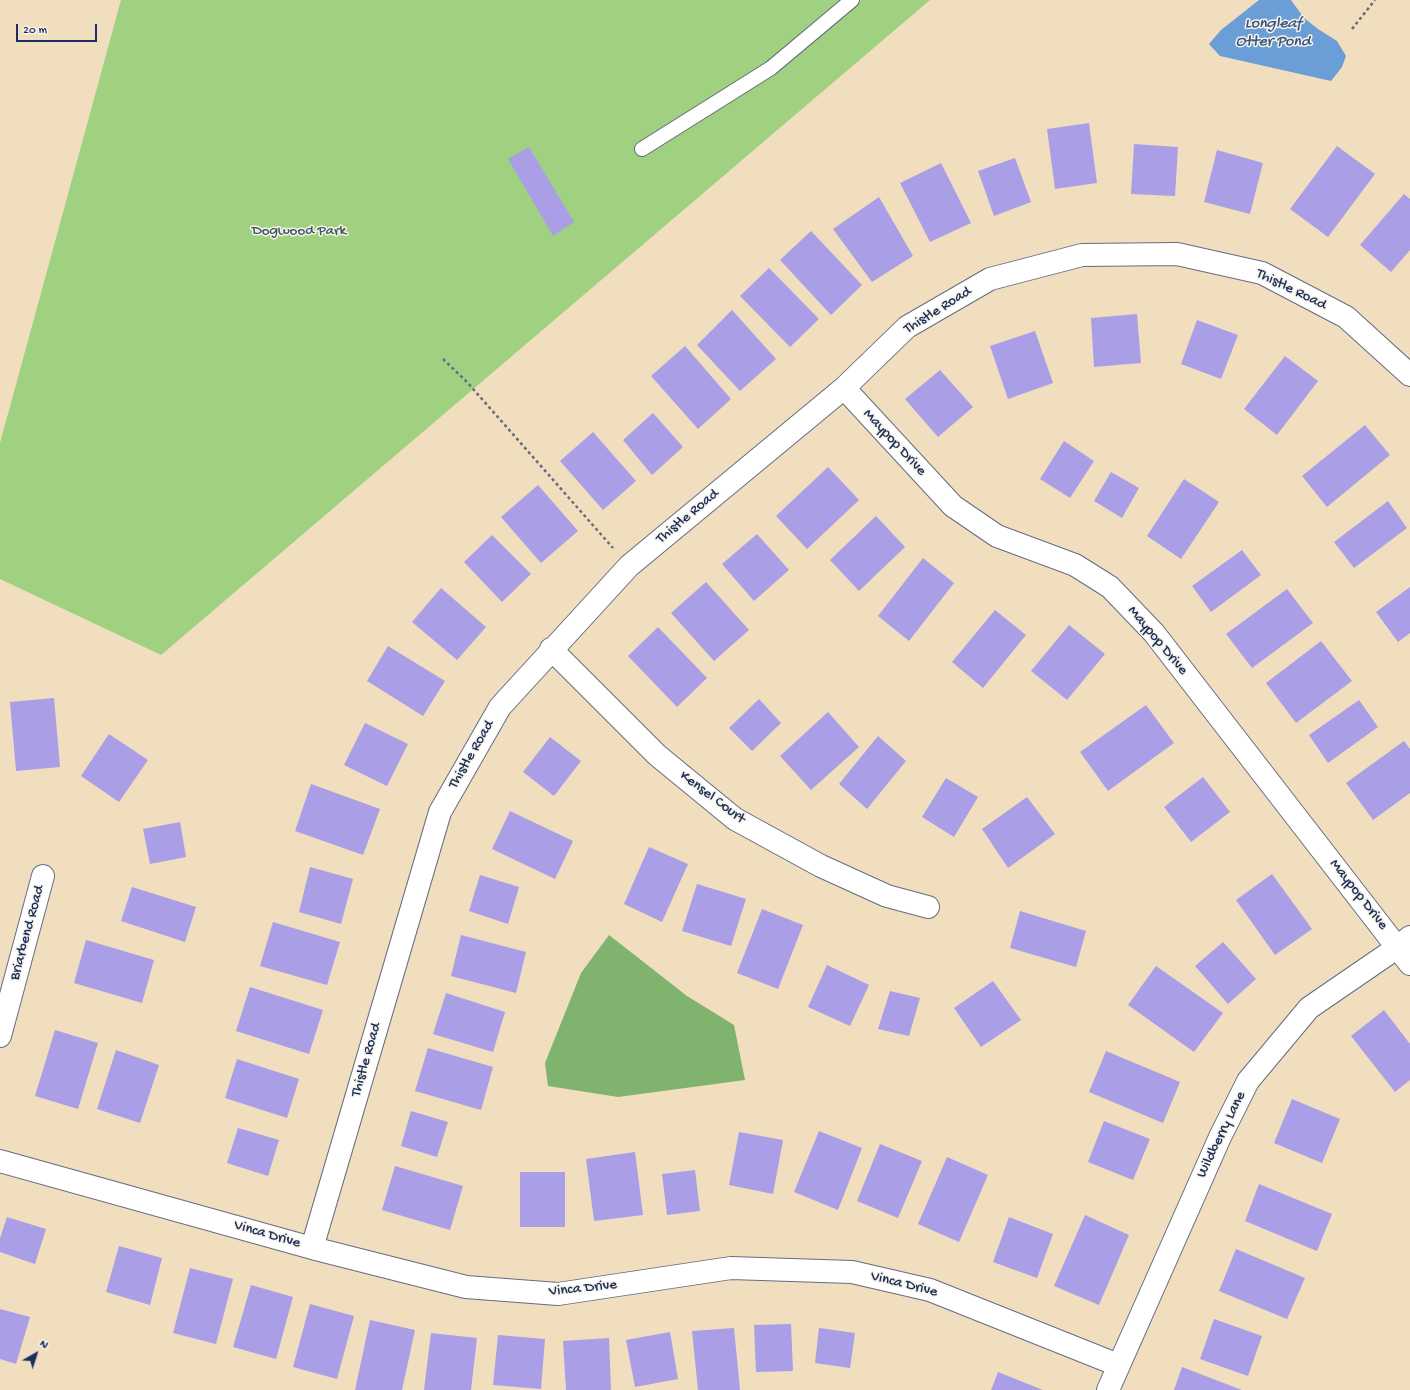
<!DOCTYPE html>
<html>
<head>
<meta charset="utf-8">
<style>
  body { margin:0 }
  #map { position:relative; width:1410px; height:1390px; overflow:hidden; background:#f0debe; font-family:"Gochi Hand",sans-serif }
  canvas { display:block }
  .north { position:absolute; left:16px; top:1334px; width:40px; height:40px; -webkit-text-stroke:3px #f7f3e8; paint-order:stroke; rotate:39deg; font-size:11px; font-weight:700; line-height:16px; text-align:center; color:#1b2f5e }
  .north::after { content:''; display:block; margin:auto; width:14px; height:18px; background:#1b2f5e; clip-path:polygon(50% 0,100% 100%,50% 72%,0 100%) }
  .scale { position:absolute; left:16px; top:24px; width:81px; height:18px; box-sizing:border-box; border:2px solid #1b2f5e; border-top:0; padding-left:5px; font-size:12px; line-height:14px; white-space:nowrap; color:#1b2f5e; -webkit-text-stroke:3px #f7f3e8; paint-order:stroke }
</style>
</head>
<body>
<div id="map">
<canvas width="1410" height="1390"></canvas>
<div class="north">N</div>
<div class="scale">20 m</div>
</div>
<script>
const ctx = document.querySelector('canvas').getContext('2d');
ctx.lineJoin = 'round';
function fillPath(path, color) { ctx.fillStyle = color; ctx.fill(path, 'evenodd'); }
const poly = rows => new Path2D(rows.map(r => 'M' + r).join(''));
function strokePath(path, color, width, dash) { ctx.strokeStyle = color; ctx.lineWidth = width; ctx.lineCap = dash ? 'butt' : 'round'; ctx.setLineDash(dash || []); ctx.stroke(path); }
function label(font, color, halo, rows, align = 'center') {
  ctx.font = font + ' "Gochi Hand",sans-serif'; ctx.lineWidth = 3; ctx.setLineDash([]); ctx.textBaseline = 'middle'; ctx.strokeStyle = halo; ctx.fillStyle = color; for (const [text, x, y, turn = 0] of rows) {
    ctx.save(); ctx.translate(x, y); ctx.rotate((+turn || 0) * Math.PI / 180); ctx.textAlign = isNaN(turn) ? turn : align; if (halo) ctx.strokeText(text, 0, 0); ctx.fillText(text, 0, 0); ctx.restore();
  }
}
fillPath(poly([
  [121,0,930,0,161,655,0,579,0,443]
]), '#a0d180');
fillPath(poly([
  [609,935,687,996,734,1025,745,1080,618,1097,548,1086,545,1063,581,973]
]), '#80b36e');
fillPath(poly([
  [1259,0,1291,0,1304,18,1318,29,1337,41,1346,56,1342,67,1331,81,1220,56,1209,44,1221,30]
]), '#6b9ed6');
fillPath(poly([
  [1089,123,1097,183,1055,189,1047,129],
  [1134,144,1178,147,1175,196,1131,194],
  [1337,146,1375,174,1328,237,1290,209],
  [529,147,574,222,553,236,508,159],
  [1217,150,1263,163,1250,214,1204,202],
  [1015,158,1031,202,994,216,978,171],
  [941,163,971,223,930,242,900,183],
  [1404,194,1410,199,1410,250,1391,272,1360,245],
  [879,197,913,256,872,282,833,229],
  [811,231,862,285,831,315,780,260],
  [769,268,819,319,790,347,740,296],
  [732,310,776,359,740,391,697,345],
  [1137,314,1141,363,1094,367,1091,318],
  [1197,320,1238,335,1221,379,1181,364],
  [1035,331,1053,383,1008,399,990,346],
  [685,346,731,399,698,429,651,376],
  [1285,356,1318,381,1277,435,1244,409],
  [940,370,973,407,938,437,905,399],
  [653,413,683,447,652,475,623,440],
  [1365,425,1390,455,1327,507,1302,476],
  [593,432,636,481,603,510,560,461],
  [1064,441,1094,461,1070,498,1040,479],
  [828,467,859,500,807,549,776,516],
  [1111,472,1139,488,1122,518,1094,501],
  [1184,479,1219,502,1181,559,1147,536],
  [538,485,578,531,541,563,501,517],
  [1388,501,1407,528,1354,568,1334,542],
  [876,516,905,547,859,591,830,560],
  [757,534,789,570,754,601,722,564],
  [492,535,531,574,502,602,464,562],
  [1242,550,1261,575,1211,612,1192,586],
  [923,558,954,583,909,641,878,616],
  [706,582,749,630,714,661,671,613],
  [1410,587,1410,633,1398,642,1376,612],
  [441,588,486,627,457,660,412,622],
  [1287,589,1313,623,1252,668,1226,634],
  [995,610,1026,635,983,688,952,662],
  [1069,625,1105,654,1067,700,1031,671],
  [658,627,707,678,677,707,628,656],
  [1321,641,1352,681,1296,723,1266,683],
  [388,646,445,681,423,716,367,681],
  [54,698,60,767,16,771,10,702],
  [759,699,781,723,752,751,729,728],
  [1359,700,1378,727,1328,763,1309,735],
  [1146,705,1174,743,1108,791,1080,752],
  [828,712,859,747,811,790,780,756],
  [365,723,408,744,387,786,344,765],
  [109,734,148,760,119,802,81,776],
  [878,736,906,761,867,809,839,784],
  [550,737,581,761,554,796,523,772],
  [1404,741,1410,749,1410,793,1373,820,1346,783],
  [1203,777,1230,812,1191,842,1164,807],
  [946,778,978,797,954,837,922,817],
  [311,784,380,809,363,855,295,831],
  [1027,797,1055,834,1008,868,982,829],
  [510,811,573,841,555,879,492,849],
  [180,822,186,857,150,864,143,829],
  [649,847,688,864,662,922,624,904],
  [310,867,353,879,341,924,299,912],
  [1272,874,1312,929,1275,955,1236,900],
  [480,875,519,887,508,924,469,911],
  [697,884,746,899,731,946,682,931],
  [132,887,196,907,185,942,121,921],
  [762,909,803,925,778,989,737,973],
  [1020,911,1086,931,1076,967,1010,948],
  [273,922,340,942,327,985,260,966],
  [461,935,526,952,516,993,451,976],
  [86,940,154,960,142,1003,74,983],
  [1223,942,1256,979,1228,1004,1195,966],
  [827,965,869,985,850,1026,808,1007],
  [1156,966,1223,1013,1194,1052,1128,1005],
  [993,981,1021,1020,981,1047,954,1008],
  [250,987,323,1010,309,1054,236,1031],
  [890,991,920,998,909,1036,878,1029],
  [446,993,505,1012,493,1052,433,1034],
  [1384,1010,1410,1044,1410,1080,1395,1092,1351,1036],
  [55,1030,98,1043,78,1109,35,1096],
  [428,1048,493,1067,481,1110,415,1091],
  [116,1050,159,1065,140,1123,97,1109],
  [1106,1051,1180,1082,1163,1123,1089,1092],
  [237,1059,299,1079,287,1118,225,1098],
  [1292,1099,1340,1119,1322,1163,1274,1143],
  [411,1111,448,1122,437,1157,401,1146],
  [1104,1121,1150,1139,1133,1180,1088,1162],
  [238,1128,279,1140,268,1176,227,1163],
  [819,1131,862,1148,838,1210,794,1192],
  [739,1132,783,1140,773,1194,729,1185],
  [880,1144,922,1161,898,1218,857,1201],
  [635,1152,643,1215,594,1221,586,1159],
  [947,1157,988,1175,959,1242,918,1224],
  [395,1166,463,1186,450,1230,382,1210],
  [695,1170,700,1211,667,1215,662,1174],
  [520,1172,565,1172,565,1227,520,1227],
  [1259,1184,1332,1214,1317,1251,1245,1221],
  [1085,1215,1129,1235,1099,1305,1054,1286],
  [7,1217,46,1229,35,1264,0,1252,0,1238],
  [1009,1217,1053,1234,1037,1278,993,1262],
  [119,1246,162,1258,150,1305,106,1292],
  [1236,1249,1305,1278,1287,1319,1219,1291],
  [190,1268,233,1279,216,1344,173,1333],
  [251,1285,293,1297,276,1359,233,1347],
  [310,1304,354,1316,337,1379,293,1367],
  [0,1309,30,1317,16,1364,0,1359],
  [1214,1319,1262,1336,1248,1376,1200,1359],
  [370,1320,415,1330,402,1390,355,1390],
  [791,1324,793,1371,756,1372,754,1325],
  [734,1328,740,1390,698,1390,692,1331],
  [819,1328,855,1333,850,1368,815,1363],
  [670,1332,678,1379,635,1387,626,1340],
  [431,1333,477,1338,471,1390,424,1390],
  [498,1335,545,1339,541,1389,493,1385],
  [609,1338,611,1390,566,1390,563,1341],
  [1182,1367,1242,1390,1174,1390],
  [998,1372,1043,1390,991,1390]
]), '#aa9ee6');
const service = poly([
  [642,149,771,68,852,0]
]);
const minor = poly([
  [844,388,953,506,997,536,1075,565,1110,587,1154,633,1410,964],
  [551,649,657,755,735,819,821,866,887,896,928,907],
  [0,1036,43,876],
  [0,1161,312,1248,466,1287,558,1294,731,1268,852,1272,930,1290,1118,1365],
  [312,1248,440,812,500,707,629,566,844,388,907,327,990,279,1082,255,1177,254,1262,273,1346,317,1410,375],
  [1108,1390,1220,1137,1248,1081,1309,1008,1398,947]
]);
const tertiary = poly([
  [1398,947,1410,937]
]);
strokePath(service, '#666c80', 16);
strokePath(minor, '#666c80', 24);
strokePath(tertiary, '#666c80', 24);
strokePath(poly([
  [1352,29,1375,0],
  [443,359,467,382,613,548]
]), '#666c80', 2.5, [3, 3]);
strokePath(service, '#fff', 14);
strokePath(minor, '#fff', 22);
strokePath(tertiary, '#fff', 22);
label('15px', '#3c5866', '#f7f3e8', [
  ["Dogwood Park",299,232]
]);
label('15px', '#1b2f5e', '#f7f3e8', [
  ["Thistle Road",1291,290,26],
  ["Thistle Road",938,311,-32],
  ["Maypop Drive",894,443,47],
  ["Thistle Road",688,517,-40],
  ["Maypop Drive",1157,641,50],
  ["Thistle Road",472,755,-60],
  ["Kensel Court",712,798,37],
  ["Maypop Drive",1358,895,52],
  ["Briarbend Road",28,933,-75],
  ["Thistle Road",367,1060,-74],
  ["Wildberry Lane",1222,1135,-64],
  ["Vinca Drive",267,1235,16],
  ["Vinca Drive",904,1285,14],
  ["Vinca Drive",583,1289,-6]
]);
label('italic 16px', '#375688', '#f7f3e8', [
  ["Longleaf",1273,25],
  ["Otter Pond",1273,43]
]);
</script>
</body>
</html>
